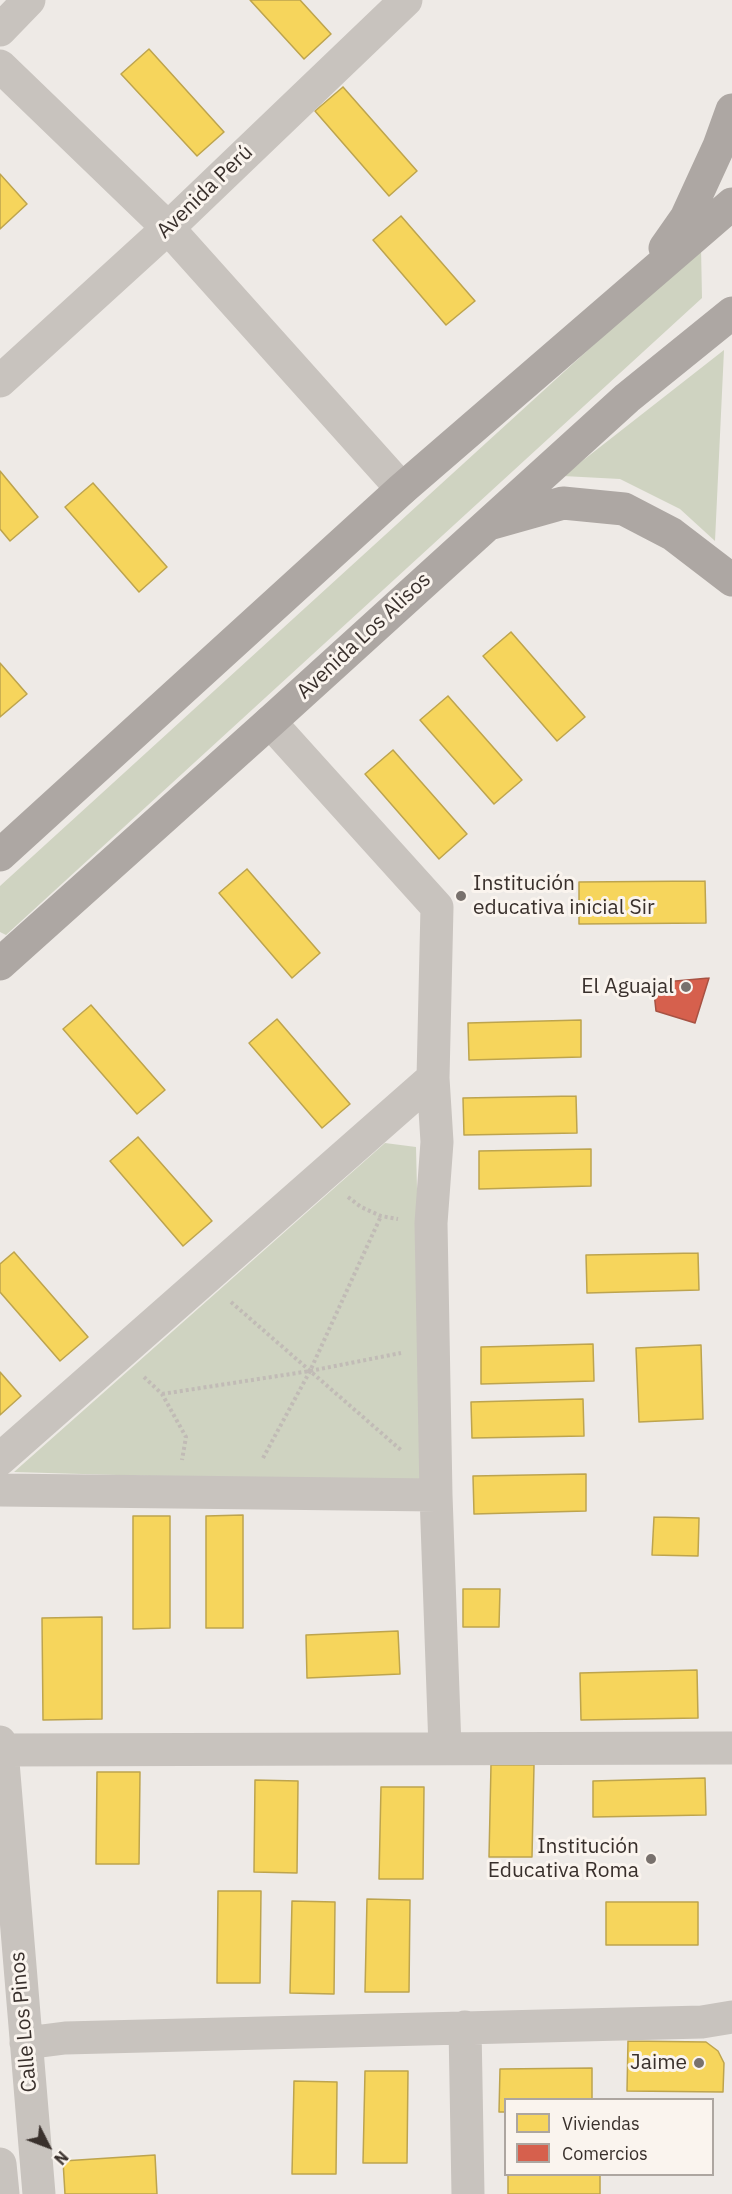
<!DOCTYPE html>
<html>
<head>
<meta charset="utf-8">
<style>
  body { margin:0 }
  #map { position:relative; width:732px; height:2194px; overflow:hidden; background:#eeeae6; font-family:"IBM Plex Sans",sans-serif }
  canvas { display:block }
  .legend { position:absolute; left:504px; top:2098px; width:210px; height:78px; box-sizing:border-box; background:#faf4ee; border:2px solid #ada6a0; margin:0; padding:8px 10px; list-style:none; font-size:18px; color:#39302c }
  .legend li { display:flex; align-items:center; gap:12px; height:30px }
  .legend b { width:30px; border:2px solid #ada6a0 }
  .north { position:absolute; left:18px; top:2116px; width:60px; height:60px; -webkit-text-stroke:4px #faf4ee; paint-order:stroke; rotate:132deg; font-size:16px; font-weight:700; line-height:24px; text-align:center; color:#39302c }
  .north::after { content:''; display:block; margin:auto; width:21px; height:27px; background:#39302c; clip-path:polygon(50% 0,100% 100%,50% 72%,0 100%) }
</style>
</head>
<body>
<div id="map">
<canvas width="732" height="2194"></canvas>
<ul class="legend">
<li><b style="height:16px;background:#f6d55c"></b>Viviendas</li>
<li><b style="height:16px;background:#d6604d"></b>Comercios</li>
</ul>
<div class="north">N</div>
</div>
<script>
const ctx = document.querySelector('canvas').getContext('2d');
ctx.lineJoin = 'round';
function fillPath(path, color) { ctx.fillStyle = color; ctx.fill(path, 'evenodd'); }
const poly = rows => new Path2D(rows.map(r => 'M' + r).join(''));
function strokePath(path, color, width, dash) { ctx.strokeStyle = color; ctx.lineWidth = width; ctx.lineCap = dash ? 'butt' : 'round'; ctx.setLineDash(dash || []); ctx.stroke(path); }
function label(font, color, halo, rows, align = 'center') {
  ctx.font = font + ' "IBM Plex Sans",sans-serif'; ctx.lineWidth = 6; ctx.setLineDash([]); ctx.textBaseline = 'middle'; ctx.strokeStyle = halo; ctx.fillStyle = color; for (const [text, x, y, turn = 0] of rows) {
    ctx.save(); ctx.translate(x, y); ctx.rotate((+turn || 0) * Math.PI / 180); ctx.textAlign = isNaN(turn) ? turn : align; if (halo) ctx.strokeText(text, 0, 0); ctx.fillText(text, 0, 0); ctx.restore();
  }
}
fillPath(poly([
  [701,247,702,298,6,935,0,932,0,886],
  [724,350,715,541,680,509,620,479,563,476],
  [385,1143,416,1147,424,1484,14,1472]
]), '#cfd3c1');
const homes = poly([
  [250,0,300,0,331,34,304,59,250,0],
  [149,49,224,132,197,156,121,74,149,49],
  [343,87,417,171,389,196,315,111,343,87],
  [0,174,27,204,0,229,0,174],
  [401,216,475,301,446,325,373,240,401,216],
  [0,471,38,517,10,541,0,529,0,471],
  [93,483,167,567,139,592,65,507,93,483],
  [511,632,585,717,557,741,483,656,511,632],
  [0,663,27,694,0,717,0,663],
  [448,696,522,780,494,804,420,720,448,696],
  [393,750,467,834,439,859,365,774,393,750],
  [247,869,320,953,292,978,219,893,247,869],
  [705,881,706,923,579,924,579,882,705,881],
  [91,1005,165,1090,137,1114,63,1029,91,1005],
  [277,1019,350,1104,322,1128,249,1043,277,1019],
  [581,1020,581,1057,469,1060,468,1023,581,1020],
  [576,1096,577,1133,464,1135,463,1098,576,1096],
  [138,1137,212,1221,183,1246,110,1161,138,1137],
  [591,1149,591,1186,479,1189,479,1151,591,1149],
  [14,1252,88,1337,60,1361,0,1292,0,1264,14,1252],
  [698,1253,699,1290,587,1293,586,1255,698,1253],
  [593,1344,594,1381,481,1384,481,1347,593,1344],
  [701,1345,703,1419,639,1422,636,1348,701,1345],
  [0,1372,21,1396,0,1415,0,1372],
  [583,1399,584,1436,472,1438,471,1402,583,1399],
  [586,1474,586,1511,474,1514,473,1476,586,1474],
  [243,1515,243,1628,206,1628,206,1516,243,1515],
  [133,1516,170,1516,170,1628,133,1629,133,1516],
  [654,1517,699,1518,698,1556,652,1555,654,1517],
  [463,1589,500,1589,499,1627,463,1627,463,1589],
  [102,1617,102,1719,43,1720,42,1618,102,1617],
  [398,1631,400,1674,307,1678,306,1635,398,1631],
  [697,1670,698,1718,581,1720,580,1673,697,1670],
  [491,1765,534,1765,532,1857,489,1857,491,1765],
  [97,1772,140,1772,139,1864,96,1864,97,1772],
  [705,1778,706,1815,593,1817,593,1781,705,1778],
  [255,1780,298,1781,297,1873,254,1872,255,1780],
  [381,1787,424,1787,423,1879,379,1879,381,1787],
  [218,1891,261,1891,260,1983,217,1983,218,1891],
  [367,1899,410,1900,409,1992,365,1992,367,1899],
  [292,1901,335,1902,334,1994,290,1993,292,1901],
  [606,1902,698,1902,698,1945,606,1945,606,1902],
  [628,2041,706,2042,718,2051,724,2063,723,2092,627,2091,628,2041],
  [592,2068,592,2100,506,2100,506,2112,499,2112,500,2069,592,2068],
  [365,2071,408,2071,407,2163,363,2163,365,2071],
  [294,2081,337,2082,336,2174,292,2174,294,2081],
  [155,2155,157,2194,65,2194,63,2161,155,2155],
  [508,2174,600,2174,600,2194,508,2194,508,2174]
]);
fillPath(homes, '#f6d55c');
strokePath(homes, '#bda44e', 1.5);
const shops = poly([
  [709,978,695,1023,656,1011,653,983,709,978]
]);
fillPath(shops, '#d6604d');
strokePath(shops, '#a75243', 1.5);
strokePath(poly([
  [348,1197,361,1207,381,1216,398,1219],
  [231,1302,402,1451],
  [144,1377,162,1394,186,1437,182,1460],
  [162,1394,310,1371,401,1353],
  [263,1458,310,1371,381,1216]
]), '#c1bbb6', 4, [3, 3]);
strokePath(poly([
  [0,30,29,0],
  [0,66,168,228,402,489],
  [0,381,168,228,406,0],
  [270,722,437,907,433,1078,437,1142,431,1223,436,1495,445,1748],
  [0,1459,433,1078],
  [0,1490,436,1495],
  [0,1742,2,1750,39,2194],
  [2,1750,732,1748],
  [465,2027,468,2194],
  [26,2043,65,2038,702,2022,732,2017],
  [0,2164,3,2194]
]), '#c8c3be', 33);
strokePath(poly([
  [665,248,686,218,719,146,732,110],
  [492,523,563,503,624,509,672,534,732,580],
  [0,855,402,489,732,204],
  [0,964,270,722,627,398,732,313]
]), '#ada7a3', 33);
for (const [x, y, r, color] of [
  [461,896,6,"#78716d"],
  [686,987,6,"#78716d"],
  [651,1859,6,"#78716d"],
  [699,2063,6,"#78716d"]
]) { const dot = new Path2D(); dot.arc(x, y, r, 0, 2 * Math.PI); ctx.fillStyle = color; ctx.fill(dot); strokePath(dot, '#faf4ee', 2); }
label('21px', '#39302c', '#faf4ee', [
  ["Avenida Perú",205,192,-44],
  ["Avenida Los Alisos",364,636,-43],
  ["Calle Los Pinos",24,2022,-95]
]);
label('21px', '#39302c', '#faf4ee', [
  ["Institución",473,884,"left"],
  ["educativa inicial Sir",473,908,"left"],
  ["El Aguajal",674,987],
  ["Institución",639,1847],
  ["Educativa Roma",639,1871],
  ["Jaime",687,2063]
], 'right');
</script>
</body>
</html>
